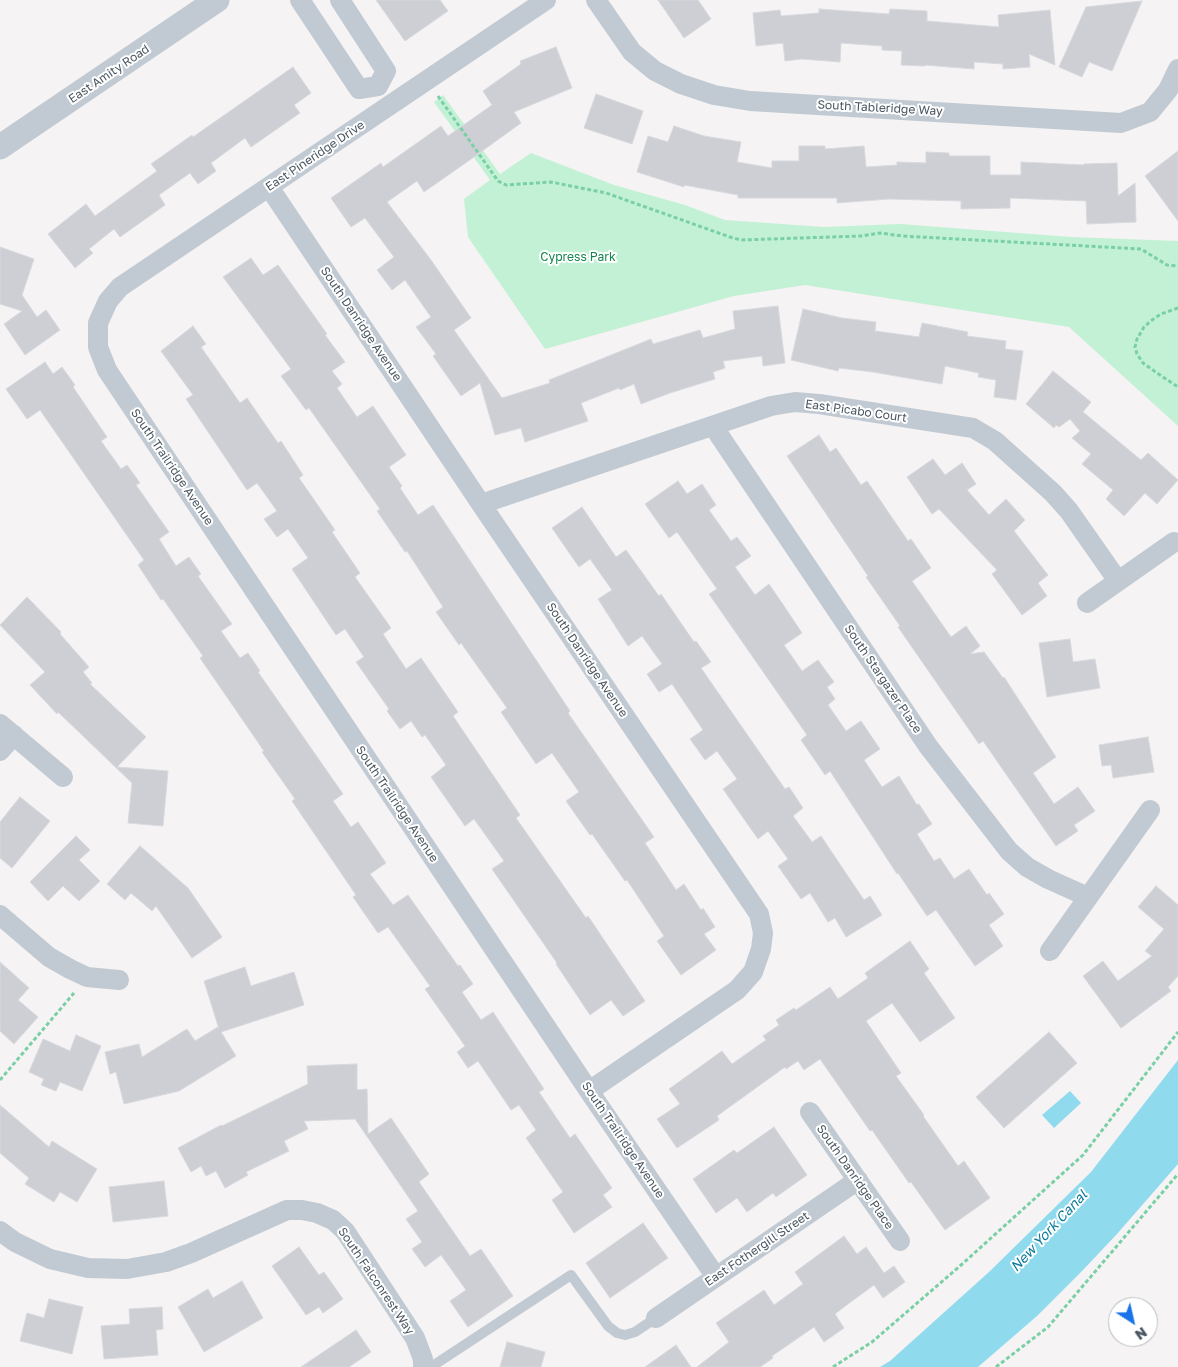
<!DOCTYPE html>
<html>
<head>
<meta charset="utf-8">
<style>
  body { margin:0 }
  #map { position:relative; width:1178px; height:1367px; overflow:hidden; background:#f5f3f3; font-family:"Golos Text",sans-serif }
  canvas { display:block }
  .north { position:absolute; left:1108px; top:1297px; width:50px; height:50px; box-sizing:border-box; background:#fff; border:1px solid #b7bbc0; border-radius:50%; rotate:145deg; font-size:14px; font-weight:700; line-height:20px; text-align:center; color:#4a5661 }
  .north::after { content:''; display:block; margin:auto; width:18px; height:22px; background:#1a73e8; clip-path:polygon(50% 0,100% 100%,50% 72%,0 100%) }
</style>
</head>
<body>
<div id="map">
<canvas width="1178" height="1367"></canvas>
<div class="north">N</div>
</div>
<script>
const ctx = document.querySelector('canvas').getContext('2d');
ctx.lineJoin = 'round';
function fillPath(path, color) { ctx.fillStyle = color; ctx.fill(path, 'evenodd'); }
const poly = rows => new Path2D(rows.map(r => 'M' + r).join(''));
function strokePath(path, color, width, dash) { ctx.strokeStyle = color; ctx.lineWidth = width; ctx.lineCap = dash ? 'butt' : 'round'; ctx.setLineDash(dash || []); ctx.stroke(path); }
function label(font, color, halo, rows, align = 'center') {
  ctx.font = font + ' "Golos Text",sans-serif'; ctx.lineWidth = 4; ctx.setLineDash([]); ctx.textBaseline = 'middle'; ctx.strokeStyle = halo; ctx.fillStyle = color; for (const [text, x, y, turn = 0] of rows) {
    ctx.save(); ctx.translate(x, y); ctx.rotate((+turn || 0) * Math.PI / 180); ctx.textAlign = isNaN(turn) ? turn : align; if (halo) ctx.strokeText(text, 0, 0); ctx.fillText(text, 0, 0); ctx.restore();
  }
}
fillPath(poly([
  [443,95,500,174,531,153,614,185,685,205,725,220,824,227,900,224,1071,237,1178,241,1178,426,1069,327,805,285,734,296,545,349,468,237,464,199,490,180,434,102]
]), '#c3f1d5');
fillPath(poly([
  [1178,1060,1178,1164,1117,1234,1083,1270,1037,1316,978,1367,880,1367,890,1361,989,1272,1091,1172],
  [1070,1091,1081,1103,1054,1128,1042,1115]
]), '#90daee');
const building = poly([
  [376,0,440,0,448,11,405,41,376,0],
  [658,0,698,0,711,19,684,38,658,0],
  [1142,1,1112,71,1089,62,1082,77,1059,67,1086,7,1142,1],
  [819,9,889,14,890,9,927,11,927,21,999,27,998,15,1050,10,1055,65,1029,54,1030,67,1003,69,1003,64,974,62,974,69,925,65,925,66,901,65,902,51,882,50,882,46,841,43,840,62,802,59,785,61,783,43,756,46,753,13,780,10,781,16,819,13,819,9],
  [556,47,572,88,514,112,521,123,467,162,424,192,417,181,387,202,431,260,471,318,454,330,502,398,550,383,549,380,651,339,653,344,700,330,703,338,735,329,733,311,778,306,785,363,763,366,762,356,723,361,725,368,713,372,715,379,670,393,641,404,634,384,620,390,619,388,581,403,588,421,525,442,521,428,495,435,480,383,461,396,433,356,436,354,416,327,431,317,405,280,392,290,377,270,394,257,365,218,351,227,331,198,381,163,383,167,441,126,448,136,492,105,483,91,521,64,520,61,556,47],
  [293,67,311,93,294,105,300,113,251,147,245,138,211,163,216,171,198,184,190,173,159,195,165,205,120,237,114,229,89,249,93,253,75,268,48,234,86,204,95,216,157,171,151,164,192,135,193,137,293,67],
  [596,94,643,111,632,144,584,128,596,94],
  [674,126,704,136,741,142,737,162,772,168,772,161,799,161,799,146,825,146,825,149,864,146,866,167,897,165,897,162,926,163,926,152,949,153,949,156,990,156,990,175,1021,175,1021,162,1084,165,1084,164,1117,163,1118,196,1135,183,1136,222,1087,224,1086,201,1010,198,1010,208,961,209,961,201,889,199,837,203,837,198,738,198,738,195,684,185,684,187,637,172,648,136,668,142,674,126],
  [1178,151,1178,221,1145,176,1178,151],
  [0,247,34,259,22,295,37,317,46,310,60,330,25,355,4,324,22,311,0,304,0,247],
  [251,258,263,275,278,265,327,334,325,335,345,362,332,371,342,384,337,388,357,417,373,406,406,455,389,467,402,486,400,488,418,515,433,505,570,711,568,713,654,837,645,843,676,890,684,884,701,910,703,908,715,927,704,934,716,950,681,975,657,941,664,936,627,880,625,881,592,834,590,835,566,801,579,792,552,753,536,764,501,712,507,708,461,643,459,645,436,612,443,607,407,551,405,552,377,511,380,509,309,408,306,410,281,376,291,369,223,277,251,258],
  [803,309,842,318,876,322,875,331,919,337,922,323,968,332,967,336,1006,341,1005,349,1023,351,1016,400,994,397,996,380,978,377,979,373,945,366,942,384,873,372,839,368,838,371,791,360,803,309],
  [193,326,206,344,201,347,240,403,247,398,278,443,281,441,303,475,299,478,335,530,332,532,360,573,355,577,391,628,383,634,406,669,421,658,458,712,453,716,520,815,516,818,586,918,588,916,645,1001,623,1016,611,1000,590,1015,556,964,557,963,492,869,504,861,474,819,465,826,431,777,446,765,425,735,422,737,411,721,400,729,387,711,389,709,356,662,364,657,345,629,336,635,292,569,308,558,288,529,277,537,264,519,277,511,257,483,247,490,186,399,193,395,161,351,193,326],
  [45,362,53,374,62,367,75,385,73,387,107,437,101,441,121,469,127,465,140,483,136,485,169,532,159,539,176,566,189,557,201,574,198,576,232,624,221,631,240,658,248,653,260,671,258,672,343,794,333,801,351,827,358,822,386,863,370,874,393,905,408,895,458,966,460,965,473,984,462,992,481,1020,493,1012,544,1089,539,1092,570,1138,575,1134,612,1188,603,1195,612,1207,574,1233,552,1200,563,1192,526,1138,536,1130,519,1105,511,1110,478,1061,468,1068,457,1052,465,1046,425,989,430,986,388,927,378,933,353,897,356,895,292,801,295,799,262,752,264,751,200,658,203,656,163,599,161,600,138,565,144,560,40,410,27,419,6,389,45,362],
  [1053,371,1091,402,1083,412,1141,460,1148,453,1178,480,1157,504,1145,493,1124,516,1106,499,1113,490,1082,464,1091,454,1072,438,1080,431,1070,419,1059,427,1056,425,1054,428,1026,404,1053,371],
  [819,435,830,452,836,448,861,485,867,481,908,541,911,539,931,568,912,581,951,637,966,626,980,646,970,654,984,652,1003,678,1004,677,1056,757,1033,773,1054,804,1078,787,1095,811,1074,825,1078,831,1056,846,983,741,979,744,898,627,900,626,866,577,868,576,787,456,819,435],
  [933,459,945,475,962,463,976,484,967,490,989,515,1006,499,1025,520,1014,531,1048,575,1038,583,1047,596,1022,615,992,574,997,570,939,509,932,514,907,477,933,459],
  [678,481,687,494,702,484,716,505,709,510,731,541,737,537,751,556,735,567,755,595,769,584,782,603,802,633,784,645,802,671,818,660,834,682,827,687,835,699,828,705,846,731,861,721,880,749,864,760,882,787,899,776,917,805,919,804,932,824,917,834,934,861,940,858,954,879,969,869,987,895,989,893,1004,914,989,925,1003,946,975,966,936,910,927,916,898,873,897,874,830,771,825,775,801,740,807,735,709,594,717,589,677,532,669,538,645,504,678,481],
  [582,507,616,557,626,550,659,596,661,594,694,642,696,641,711,662,701,668,785,789,789,787,803,808,793,816,812,842,821,836,864,900,870,896,882,915,846,937,835,918,828,922,810,893,801,899,778,866,788,859,768,831,758,839,723,789,737,779,717,751,705,760,690,739,703,730,672,684,659,692,647,674,662,664,642,636,628,646,598,599,612,590,590,559,579,567,552,528,582,507],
  [27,597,61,632,60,634,89,667,83,672,92,683,90,684,146,737,117,767,168,771,163,826,128,823,132,783,58,712,57,714,30,685,45,672,0,625,27,597],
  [1070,639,1073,662,1095,659,1100,688,1047,697,1039,643,1070,639],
  [1148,737,1154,772,1113,778,1111,765,1102,766,1099,745,1148,737],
  [20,797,50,821,12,868,0,858,0,822,20,797],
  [76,836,90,850,79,860,100,881,79,901,63,886,48,901,30,882,76,836],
  [140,846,188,888,222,937,192,958,156,906,152,911,131,893,125,900,107,884,140,846],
  [1156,886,1178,905,1178,976,1168,987,1171,991,1121,1028,1083,976,1103,961,1118,981,1152,956,1145,951,1164,929,1138,907,1156,886],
  [910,941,929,969,924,973,955,1018,920,1042,892,1003,866,1021,901,1073,896,1076,924,1115,923,1116,958,1166,964,1161,990,1198,945,1230,911,1182,909,1183,872,1130,870,1131,820,1059,804,1070,798,1061,786,1069,785,1067,717,1116,719,1120,677,1148,657,1119,680,1104,669,1089,722,1051,732,1064,766,1040,763,1036,779,1025,776,1020,794,1008,796,1010,830,987,838,999,868,978,865,973,910,941],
  [0,962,29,988,18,1000,38,1017,14,1044,0,1031,0,962],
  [245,967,251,986,294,972,304,1005,221,1032,236,1056,179,1091,124,1104,116,1072,110,1074,105,1052,139,1044,142,1057,187,1029,195,1041,218,1027,219,1029,204,981,245,967],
  [1049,1032,1077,1063,1004,1128,976,1097,1049,1032],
  [76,1035,101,1046,82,1091,60,1082,56,1091,41,1085,44,1079,29,1072,43,1039,70,1051,76,1035],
  [357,1064,357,1090,367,1089,368,1134,391,1118,429,1174,419,1182,470,1256,481,1249,513,1296,468,1327,450,1301,466,1290,441,1255,425,1267,412,1249,422,1242,406,1219,418,1211,355,1119,304,1121,308,1129,284,1141,289,1151,246,1172,248,1175,225,1188,216,1171,206,1176,201,1166,191,1172,178,1148,221,1125,222,1126,308,1084,307,1066,357,1064],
  [0,1105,49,1147,52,1141,97,1169,77,1202,60,1192,54,1202,25,1184,29,1178,0,1153,0,1105],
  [774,1127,807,1175,776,1197,773,1193,747,1212,737,1198,716,1213,693,1179,734,1150,737,1153,774,1127],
  [164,1181,168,1216,113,1222,109,1187,164,1181],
  [643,1223,668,1258,610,1298,586,1263,643,1223],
  [844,1236,857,1254,866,1247,884,1273,894,1266,905,1282,883,1298,874,1285,848,1304,835,1314,844,1328,824,1342,814,1327,772,1356,773,1358,760,1367,697,1367,729,1342,716,1323,764,1290,774,1305,803,1284,795,1272,844,1236],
  [299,1247,319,1275,324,1272,343,1299,323,1313,319,1307,306,1315,272,1266,299,1247],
  [242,1281,263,1318,204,1352,178,1307,208,1289,213,1298,242,1281],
  [49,1299,83,1307,72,1354,20,1341,27,1313,44,1318,49,1299],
  [162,1307,163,1329,156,1330,158,1355,104,1359,101,1326,130,1324,129,1309,162,1307],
  [356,1330,371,1352,349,1367,301,1367,356,1330],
  [507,1342,545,1352,541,1367,500,1367,507,1342],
  [676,1345,691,1367,645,1367,676,1345]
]);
fillPath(building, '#cdcfd5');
strokePath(building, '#d7d9de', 1);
strokePath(poly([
  [438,96,498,181,506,185,551,182,606,193,730,237,741,240,861,236,880,233,902,236,1141,249,1167,265,1178,266],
  [1178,308,1161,314,1152,320,1144,327,1137,339,1135,347,1137,354,1143,363,1157,373,1178,387],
  [0,1080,74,993],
  [833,1367,872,1342,960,1266,1083,1155,1178,1032],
  [996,1367,1048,1327,1178,1174]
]), '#7ad0a6', 3, [4, 2.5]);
strokePath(poly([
  [431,1367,571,1275,608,1326,617,1333,625,1335,635,1332,656,1318]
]), '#c1cad2', 10);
strokePath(poly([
  [300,0,359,89,378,86,386,71,340,0],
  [546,0,120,287,108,301,98,323,98,347,107,370,589,1091,716,1277],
  [596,0,632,52,655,71,681,84,714,95,750,101,1121,123,1150,112,1168,90,1178,69],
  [269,187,481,504,759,914,763,933,761,949,753,972,737,990,589,1091],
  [713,426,928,746,1009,851,1027,867,1048,879,1088,897],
  [481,504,771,406,795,402,819,404,973,428,995,441,1053,493,1069,511,1118,581],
  [1087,603,1174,542],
  [0,724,63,777],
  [0,751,14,735],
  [0,915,49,957,70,969,87,977,119,980],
  [1050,951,1150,810],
  [810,1112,900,1241],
  [0,1231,15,1242,50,1259,88,1268,127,1269,166,1262,191,1253,287,1210,302,1210,317,1213,333,1220,345,1231,415,1338,423,1359,423,1367],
  [656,1318,858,1180]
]), '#c1cad2', 20);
strokePath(poly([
  [0,147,217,0]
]), '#c1cad2', 25);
label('12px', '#4a5661', '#fff', [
  ["East Amity Road",109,74,-34],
  ["South Tableridge Way",880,108,3],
  ["East Pineridge Drive",315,156,-34],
  ["South Danridge Avenue",361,324,56],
  ["East Picabo Court",856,411,8],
  ["South Trailridge Avenue",172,467,56],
  ["South Danridge Avenue",587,660,56],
  ["South Stargazer Place",883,679,56],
  ["South Trailridge Avenue",397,804,56],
  ["South Trailridge Avenue",623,1140,56],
  ["South Danridge Place",855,1177,55],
  ["East Fothergill Street",757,1249,-34],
  ["South Falconrest Way",376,1281,56]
]);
label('12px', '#17864f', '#fff', [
  ["Cypress Park",578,257]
]);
label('italic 14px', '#0c7c9b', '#fff', [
  ["New York Canal",1049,1231,-47]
]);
</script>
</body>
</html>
